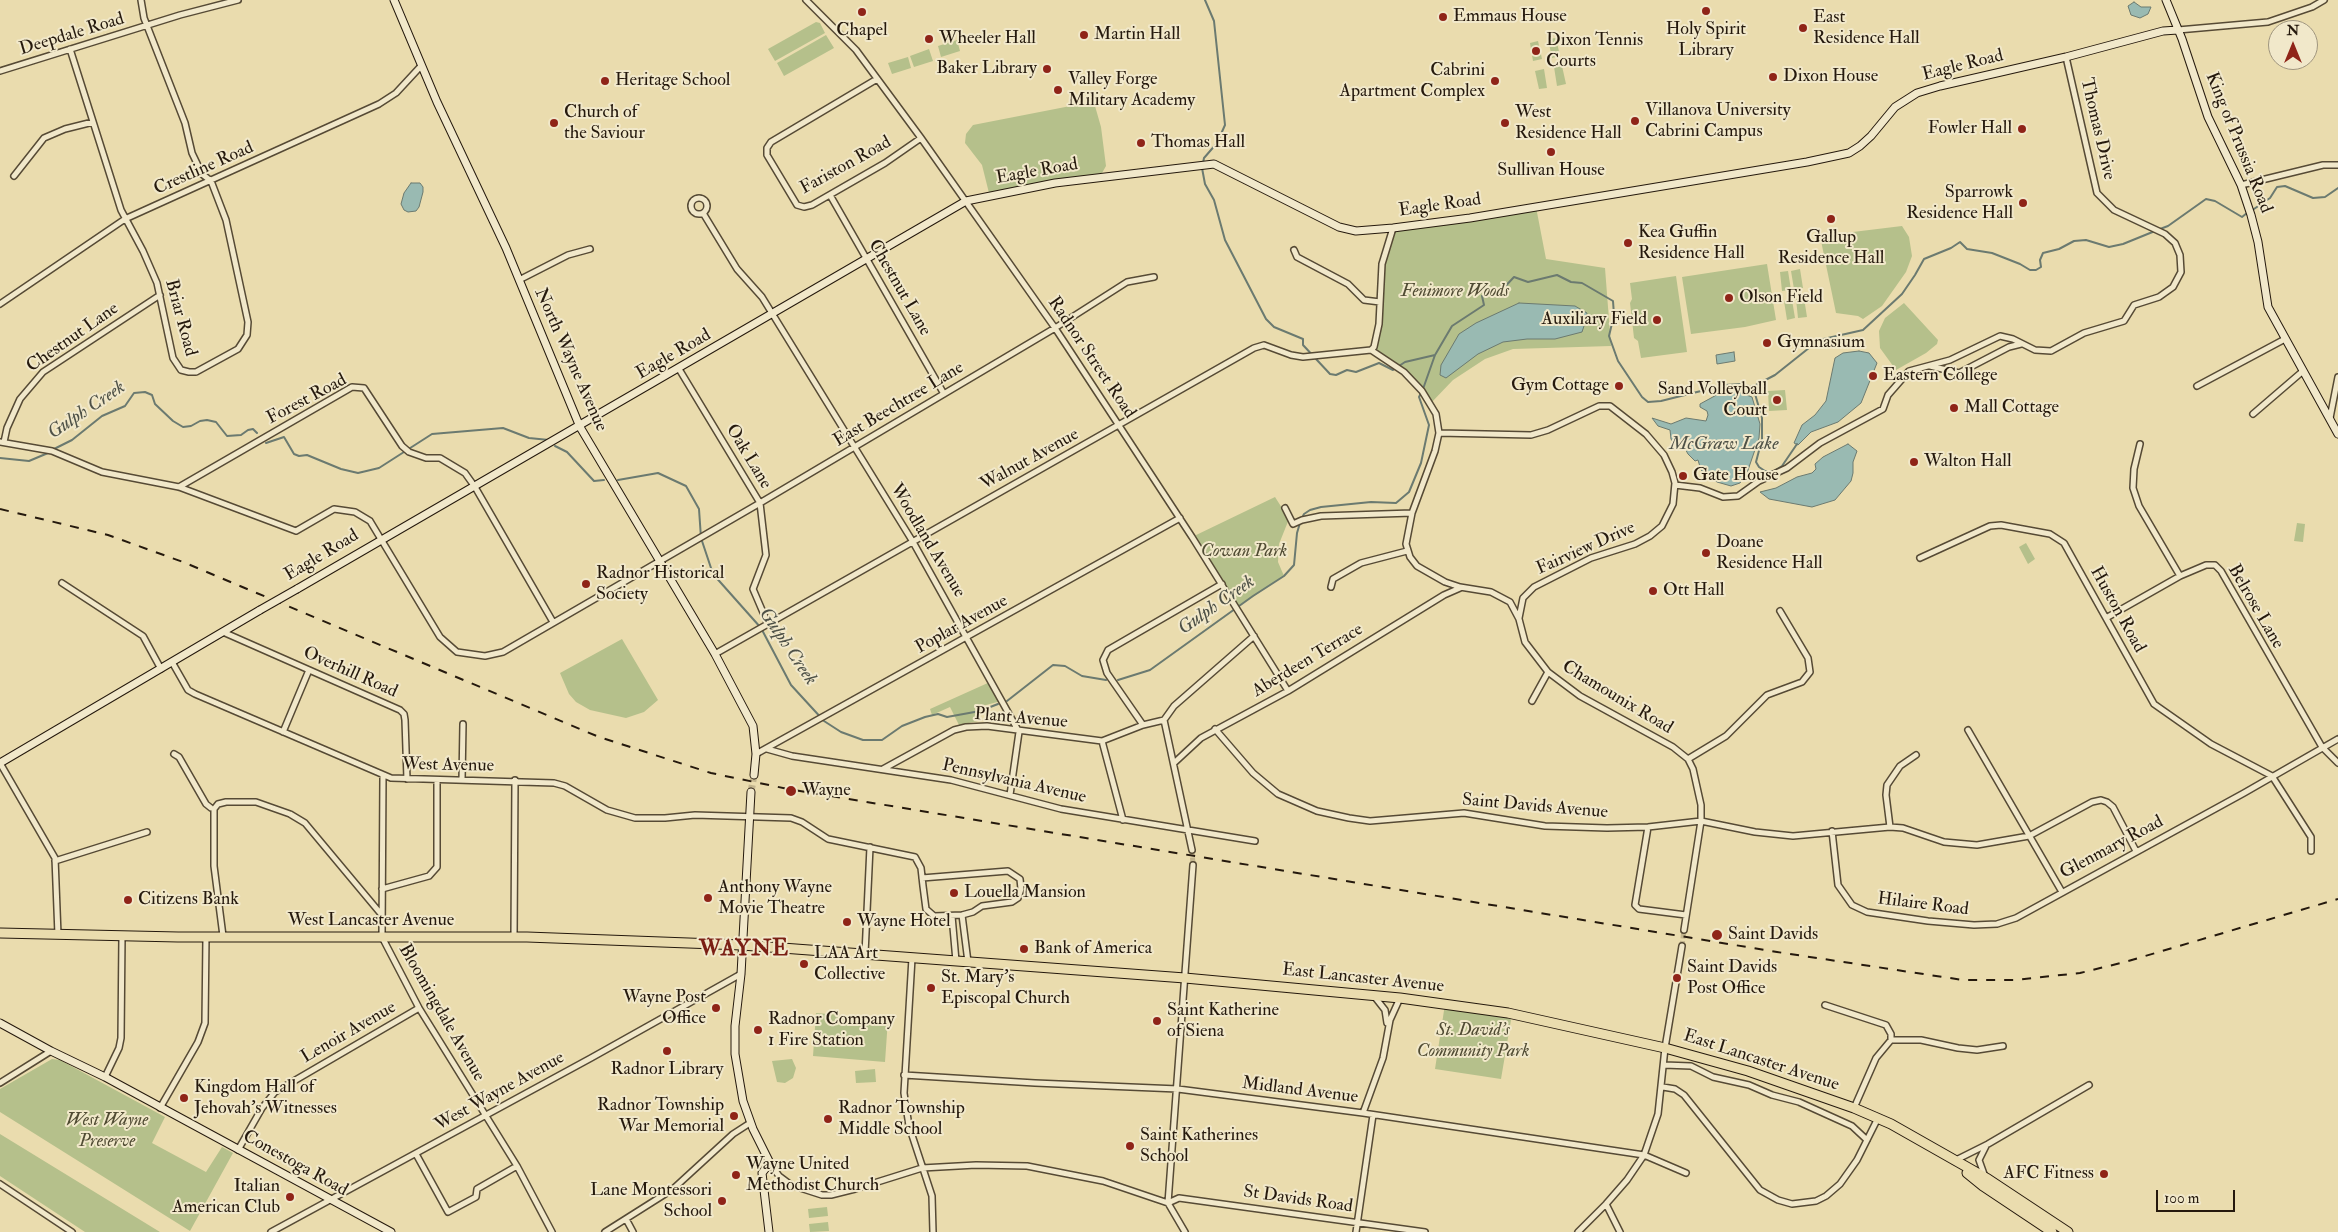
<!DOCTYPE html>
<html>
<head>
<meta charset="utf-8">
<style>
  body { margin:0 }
  #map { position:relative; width:2338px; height:1232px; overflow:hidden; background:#eadcae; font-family:"IM FELL Double Pica",serif }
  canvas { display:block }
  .north { position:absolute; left:2268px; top:20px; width:50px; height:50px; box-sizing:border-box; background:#f1e8ca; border:1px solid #9f957e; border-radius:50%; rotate:0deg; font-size:14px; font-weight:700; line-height:20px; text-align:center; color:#25190d }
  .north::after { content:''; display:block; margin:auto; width:18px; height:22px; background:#8f2418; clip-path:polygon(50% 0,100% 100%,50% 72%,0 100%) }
  .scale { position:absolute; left:2156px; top:1190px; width:79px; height:22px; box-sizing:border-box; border:2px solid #25190d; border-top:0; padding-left:6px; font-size:15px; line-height:18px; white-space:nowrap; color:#25190d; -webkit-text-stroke:4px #f1e8ca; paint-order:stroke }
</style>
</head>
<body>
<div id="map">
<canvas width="2338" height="1232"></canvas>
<div class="north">N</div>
<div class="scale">100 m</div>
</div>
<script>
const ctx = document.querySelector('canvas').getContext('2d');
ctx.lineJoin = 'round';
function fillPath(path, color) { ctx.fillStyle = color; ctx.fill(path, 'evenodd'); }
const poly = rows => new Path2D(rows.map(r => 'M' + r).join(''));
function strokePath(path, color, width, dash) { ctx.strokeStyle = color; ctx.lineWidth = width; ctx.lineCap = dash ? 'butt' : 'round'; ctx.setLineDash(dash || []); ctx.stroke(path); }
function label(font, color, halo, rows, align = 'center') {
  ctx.font = font + ' "IM FELL Double Pica",serif'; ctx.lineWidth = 4; ctx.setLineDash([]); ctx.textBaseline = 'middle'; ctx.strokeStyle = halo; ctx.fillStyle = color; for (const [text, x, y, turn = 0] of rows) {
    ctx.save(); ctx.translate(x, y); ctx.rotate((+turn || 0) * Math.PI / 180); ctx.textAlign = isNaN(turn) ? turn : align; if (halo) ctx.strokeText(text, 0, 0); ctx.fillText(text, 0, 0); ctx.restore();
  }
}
fillPath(poly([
  [816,22,820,23,825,33,775,61,768,49],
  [826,35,834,48,784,76,777,63],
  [1556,38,1560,56,1552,58,1548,39],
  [957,40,960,51,941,57,938,46],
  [1538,41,1542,59,1533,61,1530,43],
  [929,49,933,61,914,67,910,56],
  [908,57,911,68,892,74,888,63],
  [1562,66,1566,84,1557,86,1554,67],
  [1544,69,1547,88,1539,89,1535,71],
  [1091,102,1095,106,1101,127,1106,166,1102,173,989,193,982,165,965,143,966,134,973,125],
  [1536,207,1546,259,1605,268,1611,346,1513,349,1485,359,1453,380,1431,403,1404,372,1371,350,1379,324,1382,264,1393,228],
  [1902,226,1909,237,1912,256,1906,272,1882,306,1863,319,1858,316,1836,313,1820,236],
  [1767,264,1776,320,1745,327,1691,334,1682,277],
  [1800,269,1803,288,1794,289,1791,271],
  [1788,271,1791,290,1782,291,1780,272],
  [1676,276,1687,352,1641,358,1638,341,1634,338,1630,303,1632,299,1630,283],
  [1804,298,1807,317,1798,318,1796,299],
  [1792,300,1795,318,1787,320,1784,301],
  [1904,303,1938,340,1937,344,1926,353,1896,370,1880,348,1879,331,1885,318],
  [1785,390,1787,410,1769,411,1768,391],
  [1275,497,1289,519,1279,544,1278,562,1284,576,1236,608,1192,537],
  [2297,523,2305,524,2303,542,2294,541],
  [2026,543,2035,559,2028,564,2019,547],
  [622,639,658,700,644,712,626,718,590,710,576,702,569,694,560,673],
  [990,682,1001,701,975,708,978,721,959,725,950,707,932,715,930,709],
  [1445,1004,1508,1013,1511,1020,1501,1079,1435,1069],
  [816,1013,888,1019,885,1062,813,1056],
  [52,1059,60,1060,165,1117,152,1143,206,1172,222,1147,233,1153,190,1231,0,1112,0,1089],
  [792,1059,796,1068,793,1078,785,1083,777,1082,772,1061],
  [875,1069,876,1082,856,1083,855,1071],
  [0,1134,160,1232,85,1232,0,1176],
  [827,1207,828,1216,809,1218,808,1209],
  [828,1222,829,1231,810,1232,809,1224]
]), '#b5c08b');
const water = poly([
  [2134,2,2141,7,2151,7,2148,14,2140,18,2131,15,2128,6,2134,2],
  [411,183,420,183,423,187,423,192,419,207,416,211,408,212,404,210,401,204,404,193,411,183],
  [1519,303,1575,306,1587,313,1586,320,1582,332,1555,339,1527,339,1503,342,1478,354,1446,378,1440,375,1441,365,1459,334,1476,323,1519,303],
  [1859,351,1869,353,1877,363,1861,403,1838,422,1811,432,1798,445,1794,443,1802,425,1815,415,1826,401,1835,358,1843,353,1859,351],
  [1734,352,1735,361,1717,364,1716,355,1734,352],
  [1722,392,1738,392,1752,397,1760,424,1759,438,1747,473,1740,483,1731,486,1717,482,1701,470,1698,460,1695,461,1688,454,1683,445,1674,444,1671,439,1670,430,1658,426,1652,418,1671,424,1686,418,1706,421,1708,415,1707,411,1700,407,1700,404,1722,392],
  [1848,444,1857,451,1853,462,1853,473,1851,481,1835,500,1812,507,1769,499,1760,492,1776,488,1797,477,1812,473,1816,469,1815,464,1823,457,1848,444]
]);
fillPath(water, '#99bab2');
strokePath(water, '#6b7a70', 1);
strokePath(poly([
  [1203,163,1204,158,1217,143,1225,125,1214,21,1205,0],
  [1202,168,1205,184,1214,200,1225,240,1266,319,1274,327,1303,339,1303,345,1330,374,1336,375,1347,370,1356,372,1379,363,1393,370,1405,362,1435,355],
  [2251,211,2270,198,2277,187,2285,186,2313,198,2325,197,2338,188],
  [2160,229,2168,226,2206,199,2215,201,2242,217,2247,213],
  [1753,387,1762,418,1762,439,1756,462,1759,467,1765,471,1774,471,1782,466,1797,444],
  [1423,389,1435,355,1452,326,1484,305,1482,296,1499,293,1514,277,1528,282,1557,275,1571,282,1582,283,1613,301,1614,315,1609,336,1618,361,1642,397,1648,402,1661,401,1725,385,1742,384,1752,387,1775,375,1819,340,1863,330,1902,294,1915,275,1924,259,1951,248,1960,242,1967,249,1992,253,2020,264,2030,270,2036,270,2041,267,2040,260,2043,253,2059,249,2074,241,2086,240,2109,247,2123,244,2155,231],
  [266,443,284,437,294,454,299,456,307,455,341,469,358,473,379,468,432,434,503,428,529,438,549,440],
  [555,446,567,452,594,481,604,480],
  [52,450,72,440,102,416,125,406,134,393,145,392,152,395,155,404,173,421,183,427,191,426,200,421,207,420,216,422,227,436,241,435,248,430,253,429,257,433],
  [0,458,29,461,48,453],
  [618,480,658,473,686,486,699,509,701,538,713,574,761,628,791,685,824,721,841,732,863,740,882,740,902,726,925,717,938,714,947,717,980,711,998,704],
  [1302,518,1304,514,1310,510,1321,507,1371,502,1396,503,1409,492,1421,463,1429,425,1419,397,1421,393],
  [1118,680,1150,670,1253,596,1284,576,1294,565,1297,533,1300,523],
  [1007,701,1053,665,1065,666,1082,676,1106,680]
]), '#6b7a70', 2);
strokePath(poly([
  [1192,850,1193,865],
  [1682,946,1684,930]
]), '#c3b58e', 5, [5, 2.5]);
strokePath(poly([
  [751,792,754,775]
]), '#c3b58e', 7, [7, 3.5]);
const street = poly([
  [806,0,856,50,921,138,1055,328,1192,537,1288,691],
  [2178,30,2268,22,2312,7,2324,0],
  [70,49,121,210,143,251,157,283,173,358,181,370,189,372,196,372,238,349,247,335,248,322,226,220,211,181,202,174,192,153,185,123,144,18,141,0],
  [0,71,180,15,238,0],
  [877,79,771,142,767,148,767,155,797,205,804,207,812,205,885,163,921,138],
  [14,176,44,138,65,129,93,122],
  [2241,185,2323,165,2338,165],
  [830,195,944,394],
  '691 206a8 8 0 1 1 16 0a8 8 0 1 1-16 0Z',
  [703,213,737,269,762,297,913,542,1019,732,1010,795],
  [1294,250,1297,257,1348,284,1364,300,1380,302],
  [519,280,568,255,590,249],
  [0,304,125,219,379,104,396,93,421,66],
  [1371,350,1404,372,1422,391,1436,414,1439,433,1435,451,1412,513,1406,544,1410,557,1417,566,1445,582,1460,587,1491,592,1510,602,1519,619,1525,642,1548,672,1580,696,1673,747,1688,759,1693,769,1701,805,1701,821,1684,930],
  [1371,350,1374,347,1379,324,1382,264,1393,228],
  [1930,366,1959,373,2009,347,2021,344],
  [679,369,760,503,766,555,753,589,768,624],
  [2197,386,2285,339],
  [2253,414,2303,371],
  [2330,418,2338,377],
  [1439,433,1531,435,1548,430,1599,406,1610,406,1646,434,1664,455,1672,472,1675,483,1673,504,1662,526,1650,536,1635,544,1591,558,1534,587,1523,598,1519,618],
  [0,442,52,451,102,472,179,487,296,531,334,509,355,512,370,521,440,637,457,652,485,656,503,652,760,503,1055,328,1127,282,1154,277],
  [4,442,7,428,20,399,43,372,160,295],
  [2140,444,2134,469,2133,488,2139,506,2180,576],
  [1675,485,1700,488,1723,497,1738,496,1759,481,1787,468,1820,443,1883,409,1888,395,1909,371,1950,360,2000,336,2013,339,2035,350,2051,351,2084,333,2124,321,2134,305,2159,297,2173,287,2181,272,2180,255,2175,243,2165,234,2114,210,2097,193,2066,57],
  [179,487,352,387,364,388,402,446,409,452,426,458,440,458,465,473,475,487,553,622],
  [1285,508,1293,524,1302,520,1321,516,1412,513],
  [1920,558,1990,526,2001,525,2050,534,2064,543,2154,704,2211,744,2272,776,2311,837,2311,851],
  [62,583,143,636,161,669],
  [1331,587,1333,579,1361,563,1407,551],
  [2106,618,2180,576,2206,565,2215,565,2221,571,2322,747,2338,763],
  [223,632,400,710,404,714,405,720,407,779],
  [715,654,1254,348,1264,345,1291,355,1303,357,1371,350],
  [172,662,188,690,195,694,391,778,554,783,565,786,607,810,635,818,665,818,695,815,791,818,802,822,828,839,915,857,921,868,923,886,926,909,934,916,962,915,973,912,982,906,1012,902,1018,898,1021,889,1020,879,1008,871,922,878],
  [1532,701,1548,672],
  [1143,725,1107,673,1103,660,1108,650,1222,584],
  [1215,729,1253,773,1278,794,1317,811,1349,818,1370,821,1464,813,1545,826,1607,828,1648,827,1701,821,1755,832,1793,836,1890,827,1903,828,1944,842,1977,845,2029,836,2092,802,2101,800,2107,802,2113,807,2136,851],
  [1968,730,2062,892],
  [283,732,309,670],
  [1102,741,1123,820],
  [767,749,792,756,951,780,1061,809,1255,841],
  [174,754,179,757,206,804,211,808,214,809,218,804,226,802,256,802,290,814,305,823,381,914],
  [756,754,1180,518],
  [1688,759,1726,736,1767,695,1802,682,1810,672,1808,658,1780,611],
  [0,763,55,858,58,935],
  [1174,763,1201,738,1288,691,1444,595,1460,588],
  [883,769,954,730,966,727,987,726,1102,741,1143,725,1164,720],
  [383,776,382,937,419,1008,517,1166,552,1232],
  [462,780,463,724],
  [214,809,214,866,223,936],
  [1648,827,1635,905,1639,909,1686,915],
  [1890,827,1886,795,1887,785,1900,766,1916,755],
  [1832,831,1838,885,1852,905,1867,912,1928,921,1974,925,1997,924,2016,918,2244,793,2338,739],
  [1192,850,1164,720,1174,706,1254,636],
  [55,861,147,832],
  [382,889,429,876,437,867,437,780],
  [962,915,968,962],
  [952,916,956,961],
  [514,937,515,780],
  [865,954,870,847],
  [912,958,904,1093,909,1126,932,1196,933,1232],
  [1374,996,1385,1010,1387,1023],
  [1825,1005,1886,1025,1891,1034,1891,1040],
  [1664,1065,1691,1066,1713,1077,1749,1085,1772,1095,1799,1102,1852,1126,1867,1140],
  [904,1075,1035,1083,1178,1089,1363,1113,1644,1155,1686,1173],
  [105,1077,119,1048,121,1038,122,936],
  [0,1083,51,1051],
  [1663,1087,1675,1089,1684,1095,1760,1190,1778,1200,1792,1204,1816,1201,1826,1196,1840,1184,1857,1160,1878,1118],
  [160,1108,198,1042,205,1023,206,937],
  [1854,1108,1876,1058,1891,1040,1921,1040,1958,1048,1977,1050,2003,1046],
  [1363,1113,1383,1058,1390,1020,1400,998],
  [238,1150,262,1108,275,1092,419,1008],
  [416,1154,448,1212,476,1197,477,1189,517,1166],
  [1954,1161,1988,1144,2089,1085],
  [770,1163,779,1176,791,1185,822,1195,831,1195,855,1189,922,1168,976,1165,1027,1166,1103,1181,1168,1203,1179,1198,1425,1232],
  [1984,1174,1979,1160,1986,1146],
  [0,1184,72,1232],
  [1606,1204,1620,1232],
  [626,1219,633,1232],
  [271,1232,591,1058,741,974],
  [605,1232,673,1189,733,1134,750,1123],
  [1185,1232,1168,1203,1193,865],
  [1356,1232,1373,1115],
  [1578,1232,1606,1204,1627,1180,1644,1155,1658,1114,1665,1048,1682,946]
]);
const secondary = poly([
  [394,0,437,102,506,248,580,427,715,654,753,726,756,754,754,775],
  [2166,0,2182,39,2208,117,2241,185,2251,215,2258,242,2268,307,2338,434],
  [297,589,966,201,1055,183,1214,164,1339,227,1356,231,1393,228,1470,218,1807,162,1849,153,1860,146,1871,136,1895,107,1917,93,1940,86,2066,57,2163,31,2178,30],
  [0,763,260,610],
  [751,792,741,974,735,1026,735,1054,743,1101,753,1129,770,1163,762,1173,769,1232],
  [0,1023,51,1051,105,1077,391,1232]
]);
const highway = poly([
  [0,933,178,937,527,937,742,945,1185,978,1400,998,1508,1013,1665,1048,1748,1071,1854,1108,1891,1124,1988,1179,2068,1232],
  [1967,1173,1983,1186,2052,1232]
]);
strokePath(street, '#564a35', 8);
strokePath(secondary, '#25190d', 9);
strokePath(highway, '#25190d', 11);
strokePath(street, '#f1e8ca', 5);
strokePath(secondary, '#f1e8ca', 7);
strokePath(highway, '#eadcae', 9);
strokePath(poly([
  [0,509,108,535,183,562,599,737,711,773,788,789,1777,952,1963,980,2014,980,2080,973,2125,962,2338,899]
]), '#25190d', 2, [9, 9]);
const secondaryBridge = poly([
  [260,610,297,589]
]);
strokePath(secondaryBridge, '#25190d', 9, []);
strokePath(secondaryBridge, '#f1e8ca', 7);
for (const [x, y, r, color] of [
  [1706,11,5,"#8f2418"],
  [862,12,5,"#8f2418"],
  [1443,17,5,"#8f2418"],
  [1803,28,5,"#8f2418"],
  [1084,35,5,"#8f2418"],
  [929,39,5,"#8f2418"],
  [1536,51,5,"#8f2418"],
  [1047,69,5,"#8f2418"],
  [1773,77,5,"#8f2418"],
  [605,81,5,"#8f2418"],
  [1495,81,5,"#8f2418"],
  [1058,90,5,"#8f2418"],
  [1635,121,5,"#8f2418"],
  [554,123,5,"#8f2418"],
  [1505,123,5,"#8f2418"],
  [2022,129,5,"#8f2418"],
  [1141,143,5,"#8f2418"],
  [1551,152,5,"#8f2418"],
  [2023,203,5,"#8f2418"],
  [1831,219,5,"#8f2418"],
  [1628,243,5,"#8f2418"],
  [1729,298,5,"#8f2418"],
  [1657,320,5,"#8f2418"],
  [1767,343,5,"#8f2418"],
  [1873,376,5,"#8f2418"],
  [1619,386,5,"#8f2418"],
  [1777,400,5,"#8f2418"],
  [1954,408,5,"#8f2418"],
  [1914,462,5,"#8f2418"],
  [1683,476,5,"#8f2418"],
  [1706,553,5,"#8f2418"],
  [586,584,5,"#8f2418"],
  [1653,591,5,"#8f2418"],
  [791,791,6,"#8f2418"],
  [954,893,5,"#8f2418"],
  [708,898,5,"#8f2418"],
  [128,900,5,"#8f2418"],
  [847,922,5,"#8f2418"],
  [1717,935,6,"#8f2418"],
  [1024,949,5,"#8f2418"],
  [804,964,5,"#8f2418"],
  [1677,978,5,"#8f2418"],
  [931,988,5,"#8f2418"],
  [716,1008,5,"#8f2418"],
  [1157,1021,5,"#8f2418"],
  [758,1030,5,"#8f2418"],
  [667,1051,5,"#8f2418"],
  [184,1098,5,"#8f2418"],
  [734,1116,5,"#8f2418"],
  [828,1119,5,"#8f2418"],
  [1130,1146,5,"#8f2418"],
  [2104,1174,5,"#8f2418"],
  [736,1175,5,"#8f2418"],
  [290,1197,5,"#8f2418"],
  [722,1201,5,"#8f2418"]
]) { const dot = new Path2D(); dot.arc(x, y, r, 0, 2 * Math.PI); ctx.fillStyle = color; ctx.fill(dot); strokePath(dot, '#f1e8ca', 2); }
label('18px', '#25190d', '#f1e8ca', [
  ["Emmaus House",1453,17],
  ["East",1813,18],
  ["Residence Hall",1813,39],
  ["Holy Spirit",1706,30,"center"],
  ["Library",1706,51,"center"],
  ["Chapel",862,31,"center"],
  ["Martin Hall",1094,35],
  ["Wheeler Hall",939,39],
  ["Dixon Tennis",1546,41],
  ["Courts",1546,62],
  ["Baker Library",1037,69,"right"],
  ["Cabrini",1485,71,"right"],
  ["Apartment Complex",1485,92,"right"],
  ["Dixon House",1783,77],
  ["Valley Forge",1068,80],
  ["Military Academy",1068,101],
  ["Heritage School",615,81],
  ["Villanova University",1645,111],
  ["Cabrini Campus",1645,132],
  ["Church of",564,113],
  ["the Saviour",564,134],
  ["West",1515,113],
  ["Residence Hall",1515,134],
  ["Fowler Hall",2012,129,"right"],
  ["Thomas Hall",1151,143],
  ["Sullivan House",1551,171,"center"],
  ["Sparrowk",2013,193,"right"],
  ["Residence Hall",2013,214,"right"],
  ["Kea Guffin",1638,233],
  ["Residence Hall",1638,254],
  ["Gallup",1831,238,"center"],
  ["Residence Hall",1831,259,"center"],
  ["Olson Field",1739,298],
  ["Auxiliary Field",1647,320,"right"],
  ["Gymnasium",1777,343],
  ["Eastern College",1883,376],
  ["Gym Cottage",1609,386,"right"],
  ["Sand Volleyball",1767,390,"right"],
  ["Court",1767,411,"right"],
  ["Mall Cottage",1964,408],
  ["Walton Hall",1924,462],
  ["Gate House",1693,476],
  ["Doane",1716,543],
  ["Residence Hall",1716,564],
  ["Radnor Historical",596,574],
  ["Society",596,595],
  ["Ott Hall",1663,591],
  ["Wayne",802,791],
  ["Anthony Wayne",718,888],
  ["Movie Theatre",718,909],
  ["Louella Mansion",964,893],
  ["Citizens Bank",138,900],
  ["Wayne Hotel",857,922],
  ["Saint Davids",1728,935],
  ["Bank of America",1034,949],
  ["LAA Art",814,954],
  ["Collective",814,975],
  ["Saint Davids",1687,968],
  ["Post Office",1687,989],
  ["St. Mary's",941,978],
  ["Episcopal Church",941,999],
  ["Wayne Post",706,998,"right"],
  ["Office",706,1019,"right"],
  ["Saint Katherine",1167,1011],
  ["of Siena",1167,1032],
  ["Radnor Company",768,1020],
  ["1 Fire Station",768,1041],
  ["Radnor Library",667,1070,"center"],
  ["Kingdom Hall of",194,1088],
  ["Jehovah's Witnesses",194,1109],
  ["Radnor Township",724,1106,"right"],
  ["War Memorial",724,1127,"right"],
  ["Radnor Township",838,1109],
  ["Middle School",838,1130],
  ["Saint Katherines",1140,1136],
  ["School",1140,1157],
  ["Wayne United",746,1165],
  ["Methodist Church",746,1186],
  ["AFC Fitness",2094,1174,"right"],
  ["Italian",280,1187,"right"],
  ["American Club",280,1208,"right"],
  ["Lane Montessori",712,1191,"right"],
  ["School",712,1212,"right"]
], 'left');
label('18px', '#25190d', '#f1e8ca', [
  ["Deepdale Road",72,35,-17],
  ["Eagle Road",1963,66,-14],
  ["Thomas Drive",2097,129,77],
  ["King of Prussia Road",2238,143,68],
  ["Fariston Road",846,166,-29],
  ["Crestline Road",204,169,-24],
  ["Eagle Road",1037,172,-10],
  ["Eagle Road",1440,206,-8],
  ["Chestnut Lane",899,288,60],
  ["Briar Road",180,318,75],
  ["Chestnut Lane",73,338,-35],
  ["Eagle Road",674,355,-30],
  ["Radnor Street Road",1091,358,56],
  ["North Wayne Avenue",570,360,66],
  ["Forest Road",307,400,-28],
  ["East Beechtree Lane",899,405,-31],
  ["Oak Lane",748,457,59],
  ["Walnut Avenue",1030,460,-29],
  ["Woodland Avenue",927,541,59],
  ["Fairview Drive",1586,549,-24],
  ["Eagle Road",322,556,-31],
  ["Belrose Lane",2255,607,60],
  ["Huston Road",2117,610,61],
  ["Poplar Avenue",962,625,-29],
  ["Aberdeen Terrace",1308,661,-31],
  ["Overhill Road",350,673,24],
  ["Chamounix Road",1617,698,31],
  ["Plant Avenue",1021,719,5],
  ["West Avenue",448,766,1],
  ["Pennsylvania Avenue",1014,782,13],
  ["Saint Davids Avenue",1535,807,5],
  ["Glenmary Road",2112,848,-28],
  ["Hilaire Road",1923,905,7],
  ["West Lancaster Avenue",371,921],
  ["East Lancaster Avenue",1363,979,6],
  ["Bloomingdale Avenue",441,1013,60],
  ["Lenoir Avenue",349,1033,-30],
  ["East Lancaster Avenue",1761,1061,18],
  ["Midland Avenue",1300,1091,7],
  ["West Wayne Avenue",500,1092,-29],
  ["Conestoga Road",295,1164,29],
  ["St Davids Road",1298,1200,8]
]);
label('italic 18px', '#504b33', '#f1e8ca', [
  ["Fenimore Woods",1455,292],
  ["Cowan Park",1244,552],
  ["St. David's",1473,1031],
  ["Community Park",1473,1052],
  ["West Wayne",107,1121],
  ["Preserve",107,1142]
]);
label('italic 19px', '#4e5147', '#f1e8ca', [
  ["Gulph Creek",87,411,-34],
  ["McGraw Lake",1724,445],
  ["Gulph Creek",1217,606,-35],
  ["Gulph Creek",787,647,56]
]);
ctx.letterSpacing = '1px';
label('bold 22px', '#7a1f14', '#f1e8ca', [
  ["WAYNE",744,950]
]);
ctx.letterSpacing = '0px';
</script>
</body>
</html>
